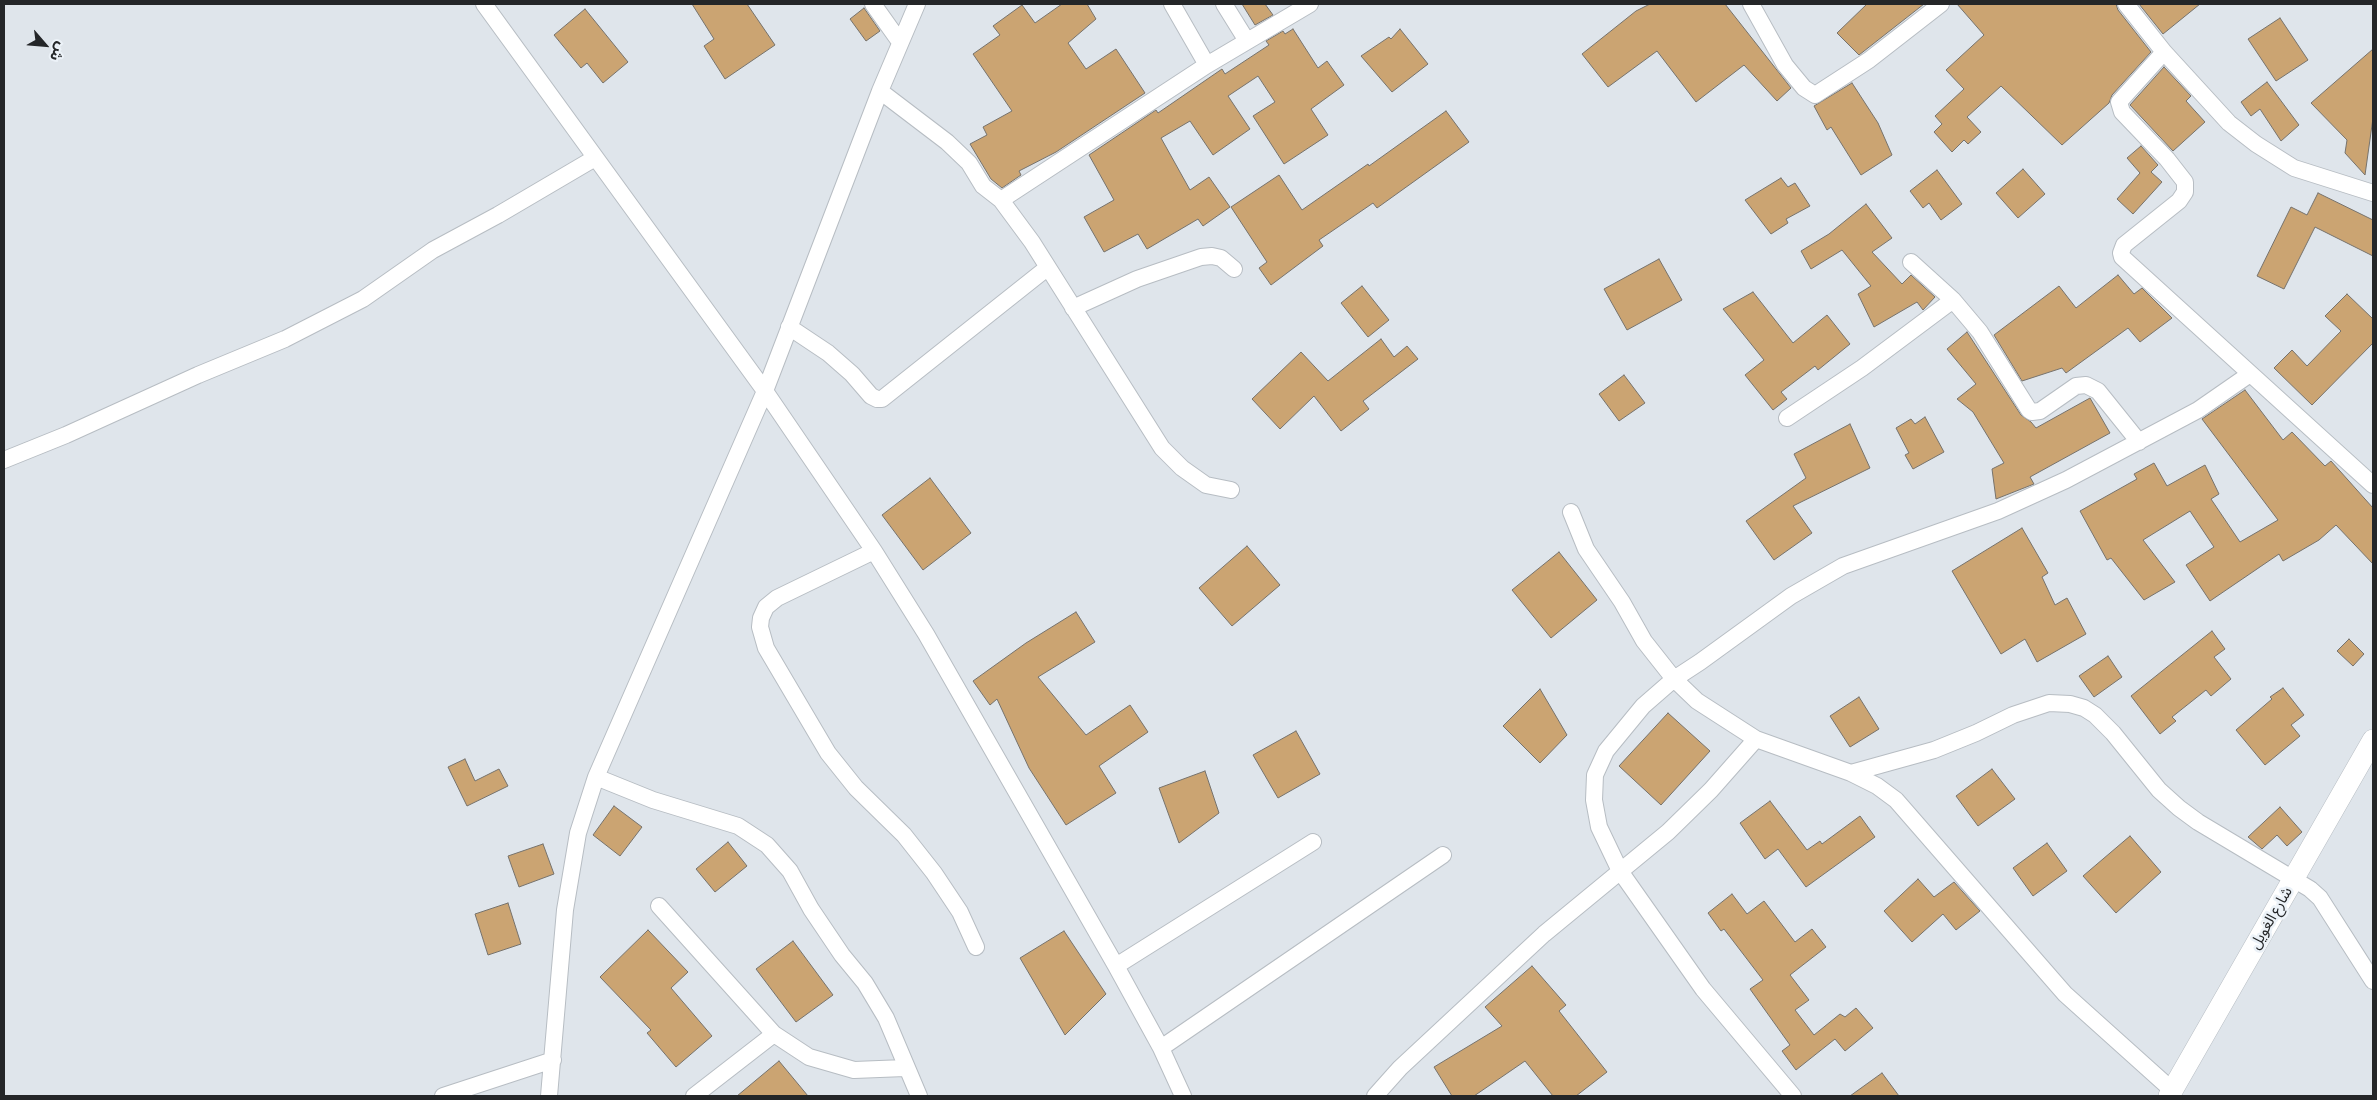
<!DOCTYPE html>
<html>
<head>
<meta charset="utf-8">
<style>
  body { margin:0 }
  #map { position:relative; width:2377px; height:1100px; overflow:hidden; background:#dfe5eb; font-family:"Asap Condensed","Noto Sans Arabic",sans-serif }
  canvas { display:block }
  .frame { position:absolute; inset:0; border:5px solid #242628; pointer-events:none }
  .north { position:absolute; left:20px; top:20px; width:50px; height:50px; -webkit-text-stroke:4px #ecf2f8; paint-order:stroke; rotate:117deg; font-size:14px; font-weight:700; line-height:20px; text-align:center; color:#242628 }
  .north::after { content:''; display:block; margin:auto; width:18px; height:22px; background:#242628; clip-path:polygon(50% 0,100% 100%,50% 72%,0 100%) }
</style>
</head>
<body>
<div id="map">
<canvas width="2377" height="1100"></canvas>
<div class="frame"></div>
<div class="north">ش</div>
</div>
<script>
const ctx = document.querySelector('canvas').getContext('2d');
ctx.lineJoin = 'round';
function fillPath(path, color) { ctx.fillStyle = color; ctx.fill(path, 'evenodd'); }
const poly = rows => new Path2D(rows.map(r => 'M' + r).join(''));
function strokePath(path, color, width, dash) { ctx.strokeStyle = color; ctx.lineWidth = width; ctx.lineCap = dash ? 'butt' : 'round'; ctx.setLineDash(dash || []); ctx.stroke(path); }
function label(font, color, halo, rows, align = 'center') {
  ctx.font = font + ' "Asap Condensed","Noto Sans Arabic",sans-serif'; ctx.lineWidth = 5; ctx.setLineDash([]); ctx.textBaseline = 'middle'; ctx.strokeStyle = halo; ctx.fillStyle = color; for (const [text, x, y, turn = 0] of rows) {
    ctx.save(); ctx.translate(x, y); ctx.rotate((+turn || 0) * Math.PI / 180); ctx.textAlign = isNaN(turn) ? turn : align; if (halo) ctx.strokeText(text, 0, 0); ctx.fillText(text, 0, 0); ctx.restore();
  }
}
const building = poly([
  [692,4,747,4,775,45,725,79,704,46,714,39,692,4],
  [1062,4,1087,4,1096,19,1068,43,1086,69,1116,49,1145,93,1056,152,1019,171,1021,175,1002,188,991,179,970,144,987,135,983,127,1012,111,973,54,1000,35,993,26,1022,5,1035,23,1062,4],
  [1242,4,1265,4,1273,15,1255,25,1242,4],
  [1650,4,1725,4,1791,88,1777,101,1744,65,1696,102,1657,51,1608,87,1582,54,1636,11,1650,4],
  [1867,4,1924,4,1859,55,1837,33,1867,4],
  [1957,4,2116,4,2118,10,2151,52,2112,95,2109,103,2062,145,2001,86,1967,117,1981,132,1968,144,1964,140,1952,152,1934,132,1942,124,1935,116,1964,89,1946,70,1984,35,1957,4],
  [2139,4,2200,4,2163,34,2139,4],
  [864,8,880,31,866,41,850,19,864,8],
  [585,9,628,62,603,83,587,63,581,68,554,35,585,9],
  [2280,18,2308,60,2276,81,2248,39,2280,18],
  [1293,29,1318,68,1327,61,1344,85,1311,109,1328,135,1284,164,1253,116,1275,102,1258,76,1228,96,1250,129,1213,155,1190,121,1161,138,1190,190,1209,177,1230,207,1203,226,1198,219,1147,249,1138,234,1104,252,1084,217,1114,200,1089,155,1156,110,1158,113,1222,69,1225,74,1269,45,1266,41,1283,31,1285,34,1293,29],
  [1400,29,1428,64,1392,92,1361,56,1389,37,1391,39,1400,29],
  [2373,49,2373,118,2365,175,2345,153,2347,140,2311,103,2373,49],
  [2164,67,2191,96,2186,101,2205,122,2173,151,2130,105,2164,67],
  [2267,82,2299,125,2281,141,2260,109,2251,116,2241,102,2267,82],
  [1852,83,1878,123,1892,155,1861,175,1831,127,1827,130,1814,106,1852,83],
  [1446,111,1469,142,1377,208,1373,203,1319,240,1323,246,1271,285,1259,268,1267,262,1231,207,1279,175,1302,210,1368,164,1369,166,1446,111],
  [2141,146,2158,165,2151,172,2162,182,2133,214,2117,199,2140,173,2127,158,2141,146],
  [2023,169,2045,194,2018,218,1996,193,2023,169],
  [1937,170,1962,204,1941,220,1929,203,1923,208,1910,191,1937,170],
  [1781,178,1788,187,1795,183,1810,206,1786,219,1788,223,1771,234,1745,200,1781,178],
  [2318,193,2373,220,2373,256,2315,227,2284,289,2257,276,2291,207,2307,215,2318,193],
  [1866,204,1892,238,1872,252,1902,284,1911,275,1935,297,1923,310,1917,302,1874,327,1858,294,1871,286,1842,250,1811,269,1801,251,1829,234,1866,204],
  [1659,259,1682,300,1627,330,1604,289,1659,259],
  [2118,275,2134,294,2142,288,2172,318,2140,342,2128,328,2066,373,2062,368,2022,381,1994,335,2059,286,2076,308,2118,275],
  [1362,286,1389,320,1368,337,1341,303,1362,286],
  [1753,292,1793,343,1827,315,1850,344,1818,370,1815,366,1781,392,1787,399,1773,410,1745,375,1764,360,1723,309,1753,292],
  [2347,294,2373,319,2373,343,2312,405,2274,368,2292,350,2307,366,2341,331,2325,316,2347,294],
  [1967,332,2021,415,2031,422,2036,428,2090,398,2110,433,2030,477,2034,484,1996,499,1992,469,2004,463,1973,412,1957,399,1976,384,1947,349,1967,332],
  [1381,339,1394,357,1407,346,1418,359,1363,401,1369,409,1341,431,1314,396,1280,429,1252,399,1301,352,1328,381,1381,339],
  [1624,375,1645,403,1619,421,1599,394,1624,375],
  [2245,390,2283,440,2292,432,2325,466,2331,461,2373,508,2373,564,2336,525,2319,540,2283,561,2279,554,2210,601,2186,565,2214,547,2190,511,2143,540,2175,582,2144,600,2111,558,2107,560,2080,511,2137,479,2134,474,2154,463,2167,486,2205,465,2219,494,2211,499,2240,542,2278,520,2202,419,2245,390],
  [1925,417,1944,452,1913,469,1905,455,1909,453,1896,428,1911,419,1915,424,1925,417],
  [1850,424,1870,468,1793,506,1812,533,1774,560,1746,521,1806,478,1794,454,1850,424],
  [930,478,971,533,923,570,882,515,930,478],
  [2022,528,2048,573,2042,577,2055,605,2067,598,2086,634,2037,662,2025,639,2001,654,1952,571,2022,528],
  [1247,546,1280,585,1232,626,1199,588,1247,546],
  [1559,552,1597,600,1551,638,1512,590,1559,552],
  [1076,612,1095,642,1038,677,1086,735,1130,705,1148,732,1099,766,1116,793,1066,825,1029,768,997,699,990,705,973,681,1026,643,1076,612],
  [2212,631,2225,649,2214,657,2231,679,2211,696,2206,690,2172,717,2176,721,2160,734,2131,696,2212,631],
  [2349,639,2364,654,2353,666,2337,651,2349,639],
  [2108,656,2122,677,2094,697,2079,676,2108,656],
  [2283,688,2304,715,2291,725,2300,736,2265,765,2236,730,2272,699,2270,697,2283,688],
  [1540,689,1567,735,1540,763,1503,726,1540,689],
  [1859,697,1879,729,1850,747,1830,716,1859,697],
  [1668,713,1710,751,1661,805,1619,766,1668,713],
  [1296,731,1320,774,1278,798,1253,755,1296,731],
  [465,759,475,781,499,769,508,786,467,806,448,767,465,759],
  [1992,769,2015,799,1978,826,1956,796,1992,769],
  [1205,771,1219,813,1179,843,1159,788,1205,771],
  [1770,801,1807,850,1820,841,1822,844,1860,816,1875,837,1806,887,1778,849,1765,859,1740,823,1770,801],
  [614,806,642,827,620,856,593,835,614,806],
  [2280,807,2302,832,2287,846,2277,835,2262,849,2248,837,2280,807],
  [2130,836,2161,872,2116,913,2083,876,2130,836],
  [728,842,747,866,715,892,696,869,728,842],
  [2047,843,2067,871,2033,896,2013,868,2047,843],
  [543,844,554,874,519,887,508,856,543,844],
  [1918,879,1934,897,1954,882,1980,911,1956,930,1943,914,1912,942,1884,911,1918,879],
  [1732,894,1747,914,1764,901,1795,942,1812,929,1826,947,1790,975,1809,1000,1795,1010,1814,1035,1840,1014,1845,1017,1856,1008,1873,1028,1845,1051,1835,1039,1796,1070,1782,1051,1790,1045,1750,989,1763,980,1724,929,1721,931,1708,913,1732,894],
  [508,903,521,944,488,955,475,914,508,903],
  [648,930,688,972,671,988,712,1036,676,1067,647,1033,651,1030,600,977,648,930],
  [1064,931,1106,994,1065,1035,1020,958,1064,931],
  [793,941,833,995,796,1022,756,969,793,941],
  [1532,966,1566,1005,1559,1011,1607,1072,1576,1096,1553,1096,1525,1061,1474,1096,1452,1096,1434,1067,1502,1026,1485,1007,1532,966],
  [779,1061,808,1096,737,1096,779,1061],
  [1882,1073,1899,1096,1850,1096,1882,1073]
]);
fillPath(building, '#cba472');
strokePath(building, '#76726c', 1);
const minor = poly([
  [484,4,765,391,874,551,926,634,1116,966,1161,1048,1183,1096],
  [873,4,900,42],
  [1172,4,1207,65],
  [1224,4,1247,41],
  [1751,4,1785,65,1804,88,1815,95,1869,60,1941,4],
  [2126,4,2164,52],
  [880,91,947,142,969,163,983,186,1001,200,1207,65,1310,4],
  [2373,193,2294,168,2256,144,2229,123,2164,52,2119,102,2122,112,2167,159,2185,182,2185,192,2179,201,2124,245,2121,253,2122,257,2373,485],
  [1001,200,1032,242,1162,448,1182,468,1206,485,1231,490],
  [1911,262,1953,300,1980,332,2029,410,2032,412,2040,411,2076,386,2086,385,2098,391,2139,442],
  [1073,308,1137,279,1201,257,1212,256,1221,258,1234,269],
  [789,327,828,353,852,374,871,396,877,399,882,399,1047,268],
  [1787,418,1862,368,1953,300],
  [4,460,66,435,198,375,285,339,363,299,433,250,498,215,595,158],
  [1571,512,1586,549,1622,602,1644,641,1674,679,1697,701,1756,739,1851,773,1877,786,1896,800,2065,994,2173,1091],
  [874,551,777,598,766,607,761,618,760,627,766,648,828,753,856,788,904,835,934,873,960,912,976,947],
  [1851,773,1934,750,1976,733,2013,715,2049,703,2070,704,2084,708,2095,715,2113,733,2159,790,2179,808,2198,822,2310,889,2320,898,2373,981],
  [596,777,653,800,738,826,767,845,790,871,811,909,842,955,865,983,886,1018,919,1096],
  [659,906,774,1034,809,1057,854,1070,905,1068],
  [1116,966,1313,842],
  [1161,1048,1443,855],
  [443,1096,553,1060],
  [549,1096,565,910,578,833,596,777,765,391,880,91,917,4],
  [694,1096,774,1034],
  [1375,1096,1400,1068,1544,934,1668,832,1711,790,1756,739],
  [1793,1096,1703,989,1620,871,1599,827,1594,800,1595,775,1606,751,1643,706,1674,679,1700,662,1791,596,1843,566,1998,511,2066,480,2198,410,2250,374]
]);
const tertiary = poly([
  [2169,1096,2373,740]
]);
strokePath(minor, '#b7bdc3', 18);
strokePath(tertiary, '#b7bdc3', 22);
strokePath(minor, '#fff', 16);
strokePath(tertiary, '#fff', 21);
label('15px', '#242628', '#ecf2f8', [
  ["شارع الغويل",2271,918,-60]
]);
</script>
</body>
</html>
